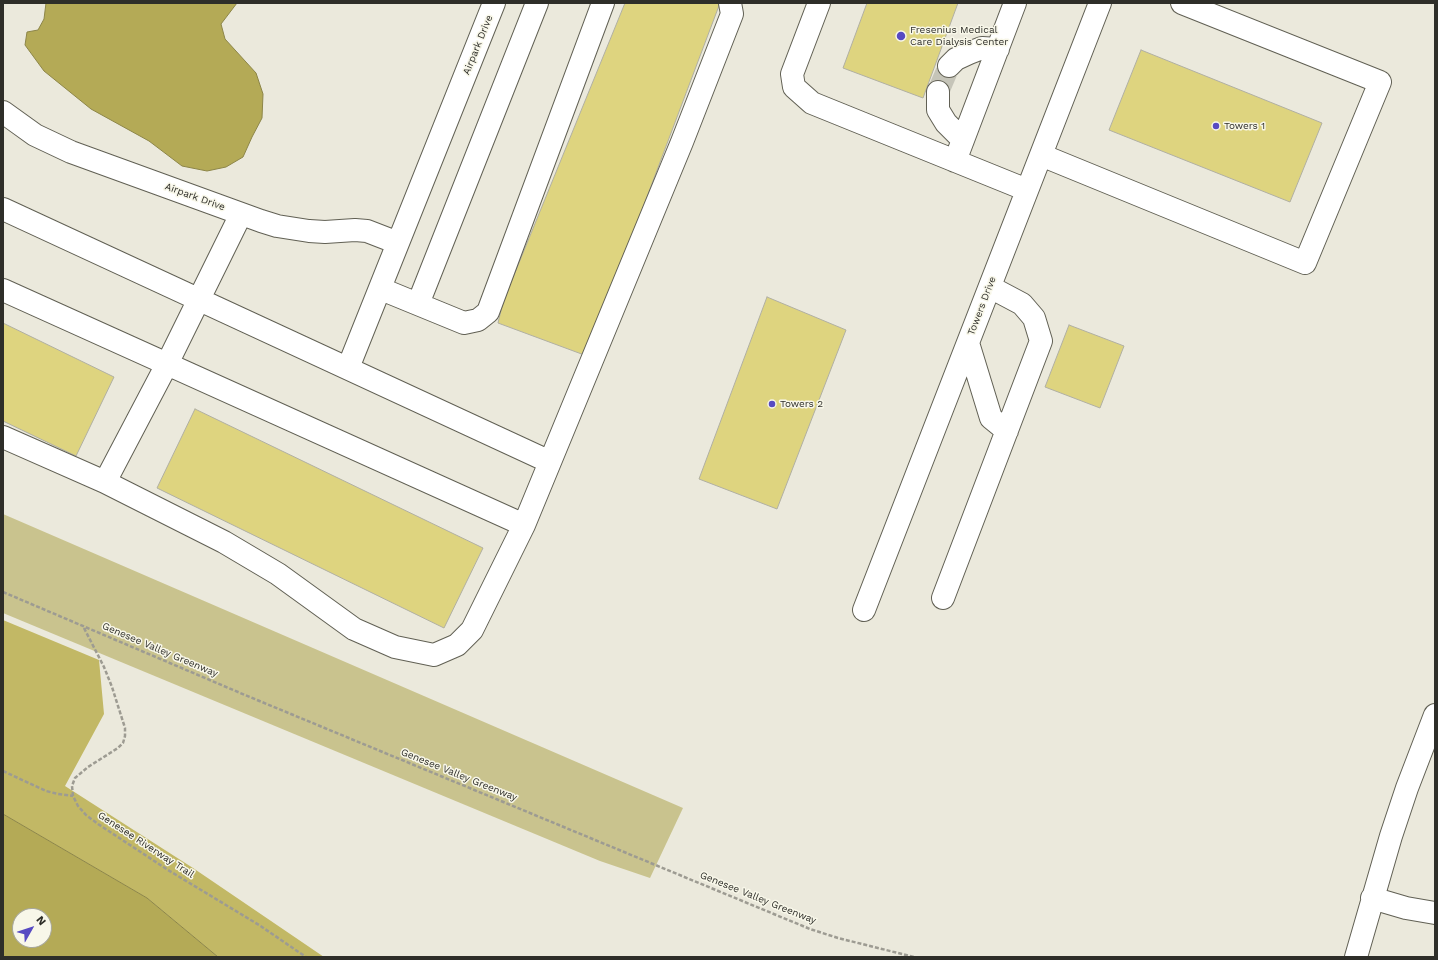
<!DOCTYPE html>
<html>
<head>
<meta charset="utf-8">
<style>
  body { margin:0 }
  #map { position:relative; width:1438px; height:960px; overflow:hidden; background:#ebe9dc; font-family:"Work Sans",sans-serif }
  canvas { display:block }
  .frame { position:absolute; inset:0; border:4px solid #2e2e29; pointer-events:none }
  .north { position:absolute; left:12px; top:908px; width:40px; height:40px; box-sizing:border-box; background:#f8f7e9; border:1px solid #a7a79c; border-radius:50%; rotate:51deg; font-size:11px; font-weight:700; line-height:16px; text-align:center; color:#2e2e29 }
  .north::after { content:''; display:block; margin:auto; width:14px; height:18px; background:#574ac2; clip-path:polygon(50% 0,100% 100%,50% 72%,0 100%) }
</style>
</head>
<body>
<div id="map">
<canvas width="1438" height="960"></canvas>
<div class="frame"></div>
<div class="north">N</div>
</div>
<script>
const ctx = document.querySelector('canvas').getContext('2d');
ctx.lineJoin = 'round';
function fillPath(path, color) { ctx.fillStyle = color; ctx.fill(path, 'evenodd'); }
const poly = rows => new Path2D(rows.map(r => 'M' + r).join(''));
function strokePath(path, color, width, dash) { ctx.strokeStyle = color; ctx.lineWidth = width; ctx.lineCap = dash ? 'butt' : 'round'; ctx.setLineDash(dash || []); ctx.stroke(path); }
function label(font, color, halo, rows, align = 'center') {
  ctx.font = font + ' "Work Sans",sans-serif'; ctx.lineWidth = 3; ctx.setLineDash([]); ctx.textBaseline = 'middle'; ctx.strokeStyle = halo; ctx.fillStyle = color; for (const [text, x, y, turn = 0] of rows) {
    ctx.save(); ctx.translate(x, y); ctx.rotate((+turn || 0) * Math.PI / 180); ctx.textAlign = isNaN(turn) ? turn : align; if (halo) ctx.strokeText(text, 0, 0); ctx.fillText(text, 0, 0); ctx.restore();
  }
}
fillPath(poly([
  [3,514,683,808,650,878,600,861,3,613]
]), '#c9c38e');
fillPath(poly([
  [3,620,99,660,104,714,65,786,193,868,324,957,218,957,147,898,3,814]
]), '#c2b865');
const water = poly([
  [46,3,237,3,221,24,225,39,256,73,263,94,262,118,252,137,243,157,226,167,207,171,182,166,149,141,91,109,44,71,25,45,27,32,38,30,44,19,46,3],
  [3,814,147,898,218,957,3,957,3,814],
  [20,916,44,916,44,940,20,940,20,916]
]);
fillPath(water, '#b4aa56');
strokePath(water, '#8c8548', 1);
const building = poly([
  [625,3,720,3,587,356,498,323,503,302,625,3],
  [867,3,958,3,923,98,843,68,867,3],
  [1141,50,1322,123,1290,202,1109,130,1141,50],
  [767,297,846,330,777,509,699,479,767,297],
  [3,323,114,377,76,456,3,421,3,323],
  [1069,325,1124,346,1100,408,1045,387,1069,325],
  [195,409,483,548,444,628,157,488,195,409]
]);
fillPath(building, '#ded47f');
strokePath(building, '#b0afa2', 1);
strokePath(poly([
  [938,92,949,66]
]), '#c5c4b8', 22, [22, 11]);
const minor = poly([
  [819,3,792,74,794,87,812,103,1027,190],
  [949,66,956,59,969,53,982,48,998,49],
  [938,92,938,110,946,123,963,140],
  [3,112,35,135,71,152,261,221,277,226,309,231,325,232,355,230,367,231,398,243],
  [1041,155,1305,263,1380,82,1182,3],
  [955,161,1015,3],
  [3,209,550,462],
  [381,289,464,323,478,320,488,312,603,3],
  [3,290,524,525,682,142,732,14,730,3],
  [418,304,537,3],
  [968,343,991,418,1007,431],
  [348,368,494,3],
  [3,437,105,482,224,542,278,574,354,629,395,647,434,655,457,645,472,630,524,525],
  [105,482,167,364,241,214],
  [943,598,1041,341,1034,318,1022,304,990,287],
  [864,610,1100,3],
  [1372,898,1406,908,1435,913],
  [1356,957,1391,836,1407,788,1435,715]
]);
strokePath(minor, '#616054', 24);
strokePath(poly([
  [3,592,245,695,810,929,838,938,914,957],
  [84,628,104,667,112,687,125,728,125,736,123,743,118,748,88,767,75,778,72,786,73,796,78,806,86,815,98,824,168,870,259,925,306,957],
  [3,771,46,791,58,794,73,796]
]), '#9d9b92', 2.5, [4, 2]);
strokePath(minor, '#fff', 22);
for (const [x, y, r, color] of [
  [901,36,5,"#574ac2"],
  [1216,126,4,"#574ac2"],
  [772,404,4,"#574ac2"]
]) { const dot = new Path2D(); dot.arc(x, y, r, 0, 2 * Math.PI); ctx.fillStyle = color; ctx.fill(dot); strokePath(dot, '#f8f7e9', 1.5); }
label('10px', '#2e2e29', '#f8f7e9', [
  ["Fresenius Medical",910,30],
  ["Care Dialysis Center",910,42],
  ["Towers 1",1224,126],
  ["Towers 2",780,404]
], 'left');
label('10px', '#2e2e29', '#f8f7e9', [
  ["Airpark Drive",478,45,-68],
  ["Airpark Drive",195,197,20],
  ["Towers Drive",982,306,-69],
  ["Genesee Valley Greenway",160,650,23],
  ["Genesee Valley Greenway",459,775,22],
  ["Genesee Riverway Trail",146,845,33],
  ["Genesee Valley Greenway",758,898,22]
]);
</script>
</body>
</html>
